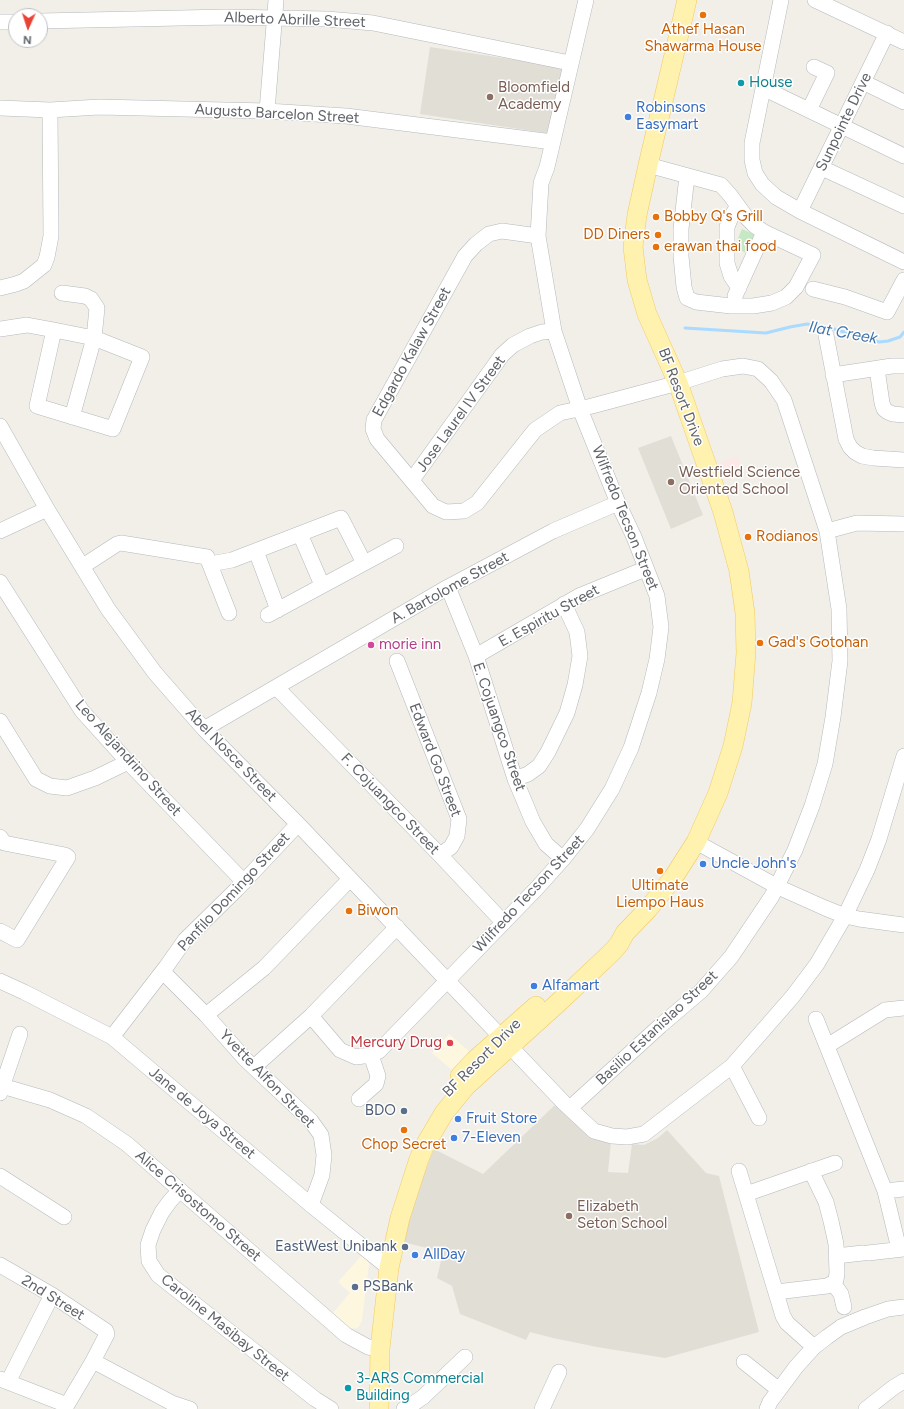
<!DOCTYPE html>
<html>
<head>
<meta charset="utf-8">
<style>
  body { margin:0 }
  #map { position:relative; width:904px; height:1409px; overflow:hidden; background:#f1efe8; font-family:Figtree,sans-serif }
  canvas { display:block }
  .north { position:absolute; left:8px; top:8px; width:40px; height:40px; box-sizing:border-box; background:#fff; border:1px solid #bfc1c3; border-radius:50%; rotate:183deg; font-size:11px; font-weight:700; line-height:16px; text-align:center; color:#5f6368 }
  .north::after { content:''; display:block; margin:auto; width:14px; height:18px; background:#ea4335; clip-path:polygon(50% 0,100% 100%,50% 72%,0 100%) }
</style>
</head>
<body>
<div id="map">
<canvas width="904" height="1409"></canvas>
<div class="north">N</div>
</div>
<script>
const ctx = document.querySelector('canvas').getContext('2d');
ctx.lineJoin = 'round';
function fillPath(path, color) { ctx.fillStyle = color; ctx.fill(path, 'evenodd'); }
const poly = rows => new Path2D(rows.map(r => 'M' + r).join(''));
function strokePath(path, color, width, dash) { ctx.strokeStyle = color; ctx.lineWidth = width; ctx.lineCap = dash ? 'butt' : 'round'; ctx.setLineDash(dash || []); ctx.stroke(path); }
function label(font, color, halo, rows, align = 'center') {
  ctx.font = font + ' Figtree,sans-serif'; ctx.lineWidth = 3; ctx.setLineDash([]); ctx.textBaseline = 'middle'; ctx.strokeStyle = halo; ctx.fillStyle = color; for (const [text, x, y, turn = 0] of rows) {
    ctx.save(); ctx.translate(x, y); ctx.rotate((+turn || 0) * Math.PI / 180); ctx.textAlign = isNaN(turn) ? turn : align; if (halo) ctx.strokeText(text, 0, 0); ctx.fillText(text, 0, 0); ctx.restore();
  }
}
fillPath(poly([
  [449,1034,470,1052,452,1070,432,1053],
  [362,1255,367,1260,369,1264,362,1320,360,1325,357,1328,350,1329,332,1314,350,1293,338,1282]
]), '#fef7e0');
fillPath(poly([
  [430,47,563,67,552,134,420,114],
  [671,436,703,515,671,529,638,448],
  [557,1103,590,1138,611,1142,608,1172,628,1173,632,1144,644,1145,658,1138,667,1130,706,1173,719,1176,759,1332,665,1358,597,1347,553,1338,530,1332,526,1340,460,1314,452,1286,437,1278,443,1252,403,1242,417,1191,434,1149,483,1174]
]), '#e1ded6');
fillPath(poly([
  [737,456,743,472,727,480,720,463]
]), '#fce8e6');
fillPath(poly([
  [742,229,757,236,749,254,734,248]
]), '#c5e8c5');
strokePath(poly([
  [685,328,766,333,790,327,807,324,834,329,879,342,888,341,900,337,904,332]
]), '#aadaff', 3);
const minor = poly([
  [781,0,752,143,752,160,755,173,762,184,776,197,800,211,904,262],
  [815,0,904,42],
  [40,21,227,17,327,19,373,23,570,63],
  [0,22,16,22],
  [863,82,904,102],
  [763,88,904,156],
  [0,108,50,110,99,107,267,111,346,116,553,142],
  [809,110,827,73,814,67],
  [267,111,276,0],
  [648,165,721,185,730,195,746,217,755,226,764,232,813,255,796,287,786,297,772,303,753,306,731,306,696,302,687,298,684,287,681,256,681,229,687,176],
  [822,168,904,206],
  [737,207,731,217,727,227,727,263,731,276,739,288],
  [800,211,887,33],
  [538,236,502,231,489,234,476,244,465,256,374,420,373,429,377,439,433,506,446,512,464,511,477,503,535,430,560,413,592,406,678,383,722,369,743,366,758,369,771,381,784,400,827,531,839,609,840,661,833,717,825,764,812,806,795,850,772,896,731,957,701,991,660,1026,570,1108],
  [0,288,16,284,24,281,44,265,47,257,51,236,50,110],
  [813,289,845,297,887,312,904,280],
  [62,293,85,296,91,299,97,308,94,338,72,417],
  [735,296,764,232],
  [0,329,27,325,54,330,94,338,142,357,113,429,37,406,54,330],
  [826,335,846,439,850,447,855,452,862,456,873,458,904,460],
  [877,369,882,403,884,409,888,412,893,414,904,415],
  [833,375,892,366,904,366],
  [0,426,47,509,108,609,155,673,204,729,298,824,564,1103,594,1131,612,1136,627,1137,644,1134,732,1066,793,996,817,964,845,916,867,870,879,839,904,756],
  [412,480,502,355,513,345,530,336,542,332,554,331],
  [0,531,47,509],
  [827,531,857,523,904,524],
  [300,534,322,585],
  [256,551,278,610],
  [210,564,232,560,341,518,364,563],
  [83,566,117,544,121,543,207,557,229,613],
  [0,582,82,711,128,762,244,882],
  [448,587,476,656,515,779,533,822,546,844,563,859],
  [268,615,396,546],
  [476,656,579,596,645,569],
  [397,661,459,819,457,836,451,847,440,855],
  [276,687,440,855,503,922],
  [0,721,36,779,50,786,67,788,95,778,128,762],
  [204,729,448,587,553,531,618,503],
  [515,779,528,774,539,766,548,752,567,713,575,685,580,656,577,632,564,604],
  [0,837,4,843,65,855,68,857,17,940,0,931],
  [696,842,778,887,825,908,845,916,859,919,904,925],
  [163,972,206,1015,245,1059,311,1121,321,1135,324,1155,322,1175,311,1205],
  [0,981,24,992,112,1037,311,1205,389,1268],
  [206,1015,264,968,350,879],
  [311,1016,340,1050,356,1057,371,1055,379,1051,537,888,563,859,587,829,612,789,631,748,649,693,657,659,661,627,657,596,634,537,618,503,580,409,554,331,538,236,541,183,547,167,586,0],
  [816,1019,885,1191,899,1249],
  [112,1037,166,967,185,940,237,889,298,824],
  [827,1046,885,1010,904,1008],
  [732,1066,759,1118],
  [254,1067,311,1016,397,927],
  [2,1086,50,1100,86,1116,127,1144,346,1335,368,1347,380,1349],
  [0,1093,20,1034],
  [359,1099,376,1084,378,1076,371,1055],
  [739,1171,783,1316,787,1323,814,1347],
  [0,1176,64,1217],
  [179,1191,170,1201,162,1212,153,1230,148,1245,149,1261,158,1275,315,1399,331,1409],
  [885,1191,904,1189],
  [746,1194,835,1163],
  [868,1253,904,1249],
  [836,1256,863,1253],
  [0,1265,52,1295,106,1331,107,1334,93,1361,67,1405,0,1379],
  [833,1283,841,1294,844,1307],
  [776,1292,827,1286,833,1283,836,1280,837,1273,836,1244,831,1221,826,1202,811,1171],
  [93,1361,172,1403,190,1409],
  [744,1362,779,1390],
  [8,1382,52,1295],
  [404,1409,410,1406,423,1397,465,1357],
  [542,1409,559,1372],
  [767,1409,770,1402,796,1367,814,1347,827,1337,841,1327,865,1317,888,1309,904,1307],
  [866,1409,894,1387,904,1381]
]);
const major = poly([
  [460,1076,475,1060,536,1006],
  [379,1409,380,1349,389,1268,400,1218,419,1159,424,1147,444,1113,466,1086,559,1002,612,952,619,944,625,933,648,909,673,878,696,842,718,793,733,746,742,703,746,653,745,613,739,571,723,512,678,383,647,314,637,280,633,247,637,215,648,165,687,0]
]);
strokePath(minor, '#b5b8bc', 16);
strokePath(major, '#f2c960', 20);
strokePath(minor, '#fff', 15);
strokePath(major, '#fff2af', 19);
for (const [x, y, r, color] of [
  [703,15,4,"#e8710a"],
  [741,83,4,"#0f9aa8"],
  [490,97,4,"#8d6e63"],
  [628,117,4,"#3f7fe0"],
  [656,217,4,"#e8710a"],
  [658,235,4,"#e8710a"],
  [656,247,4,"#e8710a"],
  [671,482,4,"#8d6e63"],
  [748,537,4,"#e8710a"],
  [760,643,4,"#e8710a"],
  [371,645,4,"#d1479c"],
  [703,864,4,"#3f7fe0"],
  [660,871,4,"#e8710a"],
  [349,911,4,"#e8710a"],
  [534,986,4,"#3f7fe0"],
  [450,1043,4,"#e0444e"],
  [404,1111,4,"#5c6f8a"],
  [458,1119,4,"#3f7fe0"],
  [404,1130,4,"#e8710a"],
  [454,1138,4,"#3f7fe0"],
  [569,1216,4,"#8d6e63"],
  [405,1247,4,"#5c6f8a"],
  [415,1255,4,"#3f7fe0"],
  [355,1287,4,"#5c6f8a"],
  [348,1388,4,"#0f9aa8"]
]) { const dot = new Path2D(); dot.arc(x, y, r, 0, 2 * Math.PI); ctx.fillStyle = color; ctx.fill(dot); strokePath(dot, '#fff', 1.5); }
label('15px', '#5f6368', '#fff', [
  ["Alberto Abrille Street",295,20,2],
  ["Augusto Barcelon Street",277,114,3],
  ["Sunpointe Drive",844,122,-64],
  ["Edgardo Kalaw Street",412,352,-61],
  ["BF Resort Drive",681,397,69],
  ["Jose Laurel IV Street",461,414,-54],
  ["Wilfredo Tecson Street",625,518,68],
  ["A. Bartolome Street",450,588,-29],
  ["E. Espiritu Street",549,616,-29],
  ["E. Cojuangco Street",499,727,71],
  ["Abel Nosce Street",231,755,46],
  ["Leo Alejandrino Street",128,758,48],
  ["Edward Go Street",435,760,69],
  ["F. Cojuangco Street",390,804,46],
  ["Panfilo Domingo Street",234,892,-47],
  ["Wilfredo Tecson Street",529,894,-47],
  ["Basilio Estanislao Street",657,1028,-43],
  ["BF Resort Drive",482,1058,-45],
  ["Yvette Alfon Street",267,1079,46],
  ["Jane de Joya Street",202,1113,40],
  ["Alice Crisostomo Street",198,1206,41],
  ["2nd Street",53,1298,32],
  ["Caroline Masibay Street",225,1328,39]
]);
label('15px', '#c56008', '#fff', [
  ["Athef Hasan",703,30,"center"],
  ["Shawarma House",703,47,"center"],
  ["Bobby Q's Grill",664,217],
  ["DD Diners",650,235,"right"],
  ["erawan thai food",664,247],
  ["Rodianos",756,537],
  ["Gad's Gotohan",768,643],
  ["Ultimate",660,886,"center"],
  ["Liempo Haus",660,903,"center"],
  ["Biwon",357,911],
  ["Chop Secret",404,1145,"center"]
], 'left');
label('15px', '#0d838f', '#fff', [
  ["House",749,83],
  ["3-ARS Commercial",356,1379],
  ["Building",356,1396]
], 'left');
label('15px', '#785e54', '#fff', [
  ["Bloomfield",498,88],
  ["Academy",498,105],
  ["Westfield Science",679,473],
  ["Oriented School",679,490],
  ["Elizabeth",577,1207],
  ["Seton School",577,1224]
], 'left');
label('15px', '#366cbe', '#fff', [
  ["Robinsons",636,108],
  ["Easymart",636,125],
  ["Uncle John's",711,864],
  ["Alfamart",542,986],
  ["Fruit Store",466,1119],
  ["7-Eleven",462,1138],
  ["AllDay",423,1255]
], 'left');
label('15px', '#b23c85', '#fff', [
  ["morie inn",379,645]
], 'left');
label('15px', '#be3a42', '#fff', [
  ["Mercury Drug",442,1043]
], 'right');
label('15px', '#4e5e75', '#fff', [
  ["BDO",396,1111],
  ["EastWest Unibank",397,1247],
  ["PSBank",363,1287,"left"]
], 'right');
label('italic 16px', '#4174aa', '#fff', [
  ["Ilat Creek",843,333,10]
]);
</script>
</body>
</html>
